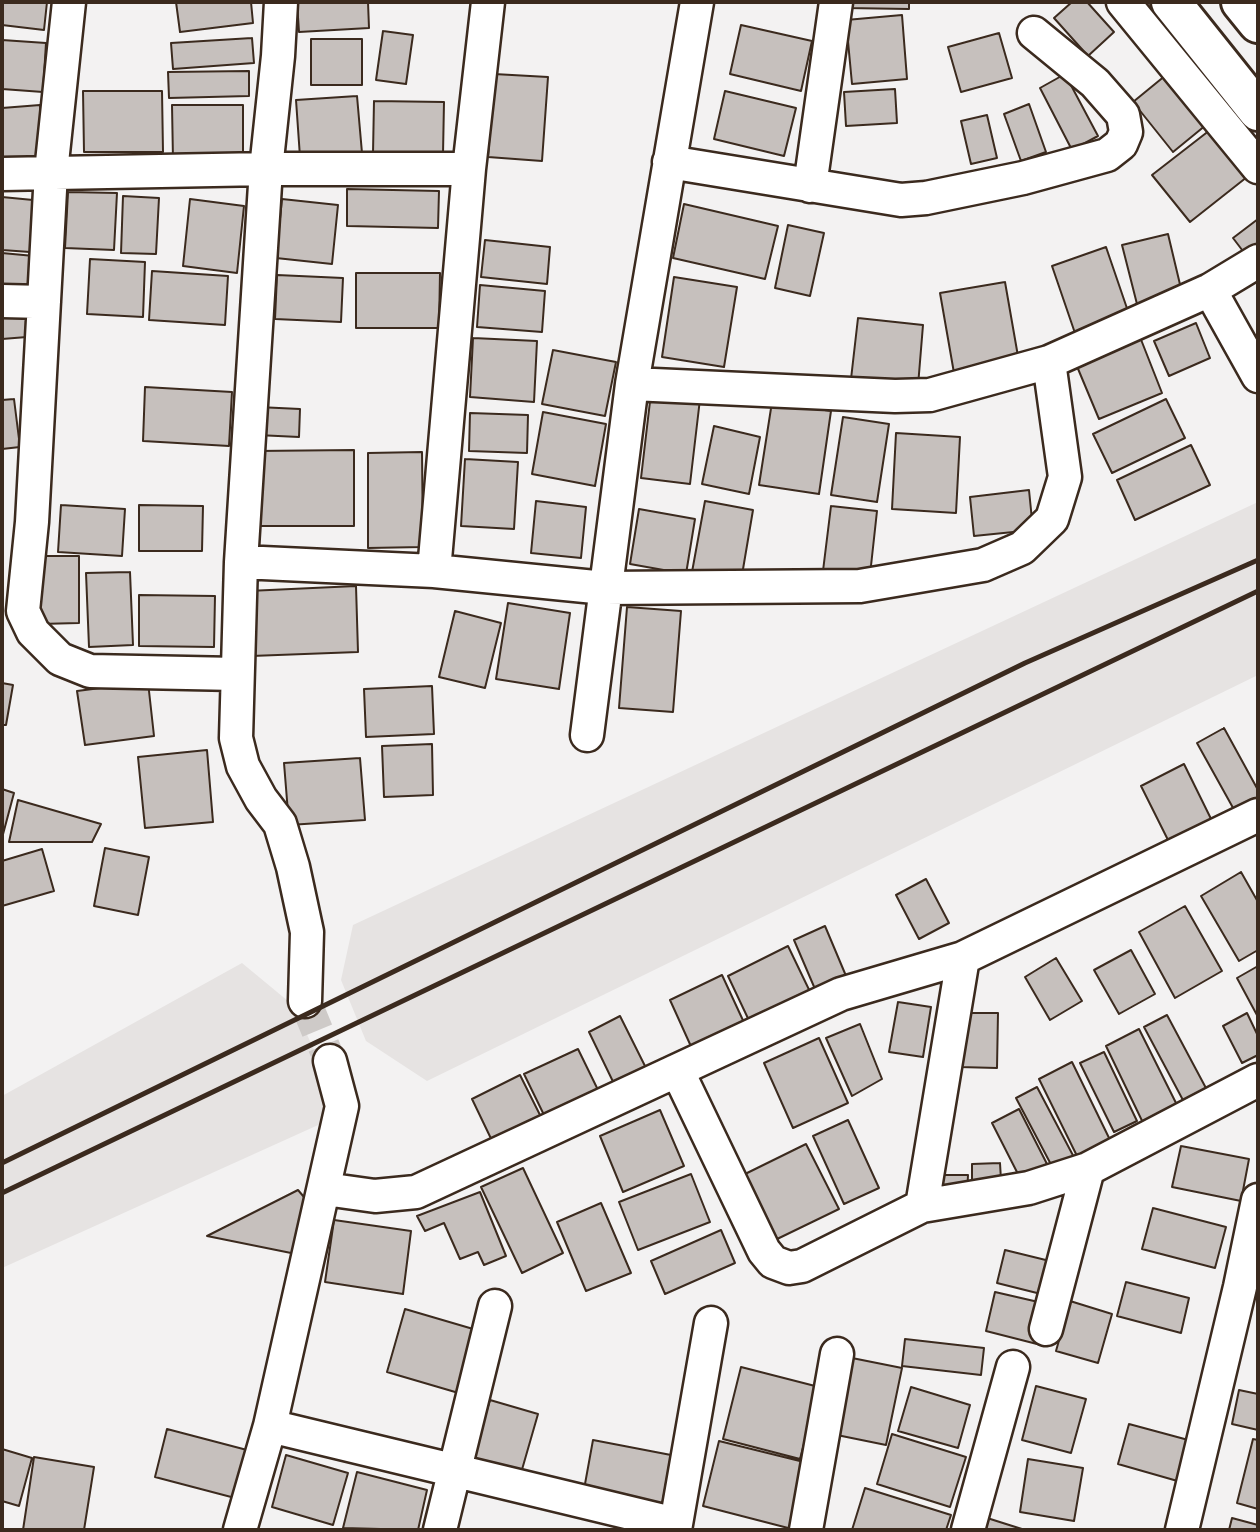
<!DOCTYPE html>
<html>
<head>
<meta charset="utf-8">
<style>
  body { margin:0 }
  #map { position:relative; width:1260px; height:1532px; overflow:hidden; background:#f3f2f2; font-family:"Gochi Hand",sans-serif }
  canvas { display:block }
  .frame { position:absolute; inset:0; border:4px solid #3b2a1e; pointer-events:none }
</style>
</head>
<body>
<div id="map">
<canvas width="1260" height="1532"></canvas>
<div class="frame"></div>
</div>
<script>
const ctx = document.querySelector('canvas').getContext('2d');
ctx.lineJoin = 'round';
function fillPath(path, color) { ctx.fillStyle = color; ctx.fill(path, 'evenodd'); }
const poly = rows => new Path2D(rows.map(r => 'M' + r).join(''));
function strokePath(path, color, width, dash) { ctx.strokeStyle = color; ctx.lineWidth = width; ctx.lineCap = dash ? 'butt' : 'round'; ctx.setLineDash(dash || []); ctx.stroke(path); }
fillPath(poly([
  [1258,502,1258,675,427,1081,366,1041,341,980,353,925],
  [242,963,294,1006,319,1061,327,1121,2,1268,2,1096]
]), '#e6e3e2');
const building = poly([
  [2,2,47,2,44,30,2,25,2,2],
  [176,2,251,2,253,23,180,32,176,2],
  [297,2,368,2,369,28,299,32,297,2],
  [846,2,909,2,909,9,846,8,846,2],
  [1072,2,1087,2,1114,32,1088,56,1054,18,1072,2],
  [902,15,907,79,852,84,846,20,902,15],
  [741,25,812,41,801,91,730,74,741,25],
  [383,31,413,35,406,84,376,80,383,31],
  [999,33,1012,78,961,92,948,47,999,33],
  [252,38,254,63,173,69,171,43,252,38],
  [311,39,362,39,362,85,311,85,311,39],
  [2,40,46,43,43,92,2,89,2,40],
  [249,71,249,96,169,98,168,72,249,71],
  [494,74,548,77,542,161,488,157,494,74],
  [1065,74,1098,136,1072,150,1040,88,1065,74],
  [1166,75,1206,125,1173,152,1133,102,1166,75],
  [895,89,897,123,846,126,844,92,895,89],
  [83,91,162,91,163,152,84,152,83,91],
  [725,91,796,108,784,156,714,139,725,91],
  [357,96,362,153,300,157,296,100,357,96],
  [374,101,444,102,443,154,373,153,374,101],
  [1029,104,1046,152,1021,161,1004,114,1029,104],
  [40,105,44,158,2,161,2,108,40,105],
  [172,105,243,105,243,160,173,160,172,105],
  [987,115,997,158,971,164,961,121,987,115],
  [1210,130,1247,177,1190,222,1152,175,1210,130],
  [347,189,439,191,438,228,347,226,347,189],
  [68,192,117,193,114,250,65,248,68,192],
  [123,196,159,198,156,254,121,253,123,196],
  [2,197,33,200,30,252,2,250,2,197],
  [190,199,244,206,237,273,183,266,190,199],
  [282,199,338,205,332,264,276,258,282,199],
  [684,204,778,226,765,279,673,258,684,204],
  [1258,219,1258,258,1252,263,1233,238,1258,219],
  [788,225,824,233,810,296,775,288,788,225],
  [1168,234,1183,297,1138,308,1122,245,1168,234],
  [485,240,550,247,547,284,481,277,485,240],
  [1106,247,1131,320,1077,339,1052,266,1106,247],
  [2,253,34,256,31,297,2,295,2,253],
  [90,259,145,262,143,317,87,314,90,259],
  [152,271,228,276,225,325,149,320,152,271],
  [356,273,440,273,439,328,356,328,356,273],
  [277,275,343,278,341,322,275,319,277,275],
  [674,277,737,287,724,367,662,357,674,277],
  [1005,282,1019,362,954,373,940,293,1005,282],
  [480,285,545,291,542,332,477,327,480,285],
  [25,305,27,337,2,339,2,307,25,305],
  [858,318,923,325,918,386,851,379,858,318],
  [1196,323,1210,358,1169,376,1154,341,1196,323],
  [1140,337,1162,393,1099,419,1076,364,1140,337],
  [473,338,537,341,534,402,470,397,473,338],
  [553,350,616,362,605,416,542,404,553,350],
  [145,387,232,392,229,446,143,441,145,387],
  [651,393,700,399,690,484,641,478,651,393],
  [14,399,20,447,2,449,2,400,14,399],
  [1166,399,1185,438,1112,473,1093,434,1166,399],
  [772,402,831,411,819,494,759,485,772,402],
  [258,407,300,409,299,437,257,435,258,407],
  [543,412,606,424,595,486,532,474,543,412],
  [470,413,528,415,527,453,469,451,470,413],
  [843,417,889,424,877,502,831,495,843,417],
  [714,426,760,437,749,494,702,484,714,426],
  [896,433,960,437,956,513,892,509,896,433],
  [1191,445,1210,485,1135,520,1117,480,1191,445],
  [354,450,354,526,257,526,256,451,354,450],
  [422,452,423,547,368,548,368,453,422,452],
  [465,459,518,462,514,529,461,526,465,459],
  [1029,490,1033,530,974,536,970,497,1029,490],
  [536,501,586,507,581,558,531,553,536,501],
  [705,501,753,510,741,581,692,572,705,501],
  [61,505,125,509,122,556,58,552,61,505],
  [139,505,203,506,202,551,139,551,139,505],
  [831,506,877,511,869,584,822,579,831,506],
  [639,509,695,519,686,574,630,564,639,509],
  [38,556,79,556,79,623,39,624,38,556],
  [130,572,133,645,89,647,86,573,130,572],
  [356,586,358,652,251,656,248,591,356,586],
  [139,595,215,596,214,647,139,646,139,595],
  [508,603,570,613,559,689,496,679,508,603],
  [627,607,681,611,673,712,619,708,627,607],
  [455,611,501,623,485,688,439,677,455,611],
  [148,682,154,736,85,745,77,691,148,682],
  [2,683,13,685,6,725,2,725,2,683],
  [432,686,434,734,366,737,364,689,432,686],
  [1224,728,1258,790,1258,803,1237,815,1197,743,1224,728],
  [432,744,433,795,384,797,382,746,432,744],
  [207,750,213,822,145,828,138,757,207,750],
  [360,758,365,820,289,825,284,763,360,758],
  [1184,764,1217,831,1174,852,1141,786,1184,764],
  [2,789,14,793,2,838,2,789],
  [18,800,101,824,92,842,9,842,18,800],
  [105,848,149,857,138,915,94,906,105,848],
  [42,849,54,891,2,906,2,861,42,849],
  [1241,872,1258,902,1258,950,1239,961,1201,896,1241,872],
  [926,879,949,923,919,939,896,895,926,879],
  [1185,906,1222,971,1175,998,1139,932,1185,906],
  [825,926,849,983,818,996,794,940,825,926],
  [788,946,814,1000,753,1029,728,976,788,946],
  [1131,950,1155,994,1119,1014,1094,970,1131,950],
  [1056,958,1082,1001,1050,1020,1025,977,1056,958],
  [1258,966,1258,1017,1237,978,1258,966],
  [722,975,747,1029,694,1053,670,1000,722,975],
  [898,1002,931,1007,923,1057,889,1052,898,1002],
  [960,1013,998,1013,997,1068,959,1067,960,1013],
  [1247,1013,1258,1036,1258,1055,1242,1063,1223,1026,1247,1013],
  [1167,1015,1207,1090,1184,1102,1144,1027,1167,1015],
  [620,1016,651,1078,619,1094,589,1032,620,1016],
  [860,1024,882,1079,852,1096,826,1038,860,1024],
  [1139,1029,1180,1111,1146,1129,1106,1046,1139,1029],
  [819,1038,848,1103,793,1128,764,1063,819,1038],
  [578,1049,599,1092,545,1117,524,1074,578,1049],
  [1104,1052,1137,1121,1114,1132,1080,1063,1104,1052],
  [1072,1062,1112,1144,1079,1160,1039,1079,1072,1062],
  [520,1075,545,1125,496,1149,472,1099,520,1075],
  [1037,1087,1077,1163,1056,1174,1016,1098,1037,1087],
  [1019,1109,1047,1164,1020,1178,992,1123,1019,1109],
  [660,1110,684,1166,623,1192,600,1136,660,1110],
  [848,1120,879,1188,844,1204,813,1136,848,1120],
  [806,1144,839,1209,773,1241,741,1176,806,1144],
  [1181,1146,1249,1159,1241,1201,1172,1187,1181,1146],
  [1000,1163,1001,1180,972,1181,972,1164,1000,1163],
  [523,1168,563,1253,522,1273,481,1187,523,1168],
  [691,1174,710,1222,638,1250,619,1202,691,1174],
  [943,1175,968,1175,967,1196,942,1195,943,1175],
  [298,1190,315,1210,296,1254,207,1236,298,1190],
  [480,1192,506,1256,484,1265,478,1252,460,1259,444,1223,425,1231,417,1216,480,1192],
  [601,1203,631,1273,586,1291,557,1222,601,1203],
  [1153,1208,1226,1227,1215,1268,1142,1249,1153,1208],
  [334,1220,411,1231,403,1294,325,1282,334,1220],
  [721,1230,735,1263,665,1294,651,1261,721,1230],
  [1005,1250,1058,1263,1049,1296,997,1283,1005,1250],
  [1126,1282,1189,1298,1181,1333,1117,1316,1126,1282],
  [995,1292,1047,1304,1037,1344,986,1331,995,1292],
  [1070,1301,1112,1314,1098,1363,1056,1351,1070,1301],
  [405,1309,480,1331,462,1394,387,1372,405,1309],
  [905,1339,984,1348,981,1375,902,1366,905,1339],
  [842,1356,902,1368,886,1445,827,1433,842,1356],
  [741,1367,819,1387,800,1459,723,1439,741,1367],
  [1036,1386,1086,1399,1071,1453,1022,1440,1036,1386],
  [911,1387,970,1405,958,1448,898,1431,911,1387],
  [1239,1390,1258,1394,1258,1430,1232,1424,1239,1390],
  [490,1400,538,1414,519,1480,470,1466,490,1400],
  [1129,1424,1192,1441,1181,1482,1118,1464,1129,1424],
  [167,1429,247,1450,235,1498,155,1477,167,1429],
  [892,1434,966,1457,950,1507,877,1484,892,1434],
  [1253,1439,1258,1440,1258,1509,1237,1503,1253,1439],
  [593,1440,671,1455,661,1511,583,1495,593,1440],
  [719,1441,808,1463,792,1529,703,1506,719,1441],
  [2,1449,32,1458,19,1506,2,1501,2,1449],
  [286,1455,348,1473,333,1525,272,1507,286,1455],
  [34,1457,94,1467,84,1530,23,1530,34,1457],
  [1028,1459,1083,1468,1074,1521,1020,1512,1028,1459],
  [357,1472,427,1490,418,1530,343,1528,357,1472],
  [865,1488,951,1515,946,1530,852,1530,865,1488],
  [984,1517,1025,1530,980,1530,984,1517],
  [1232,1518,1258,1525,1258,1530,1229,1530,1232,1518]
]);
fillPath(building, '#c6c0bd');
strokePath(building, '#3b2a1e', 2);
strokePath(poly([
  [305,1001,330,1061]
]), '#cecac8', 32, [32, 16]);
const minor = poly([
  [69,2,51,172,32,522,23,611,33,632,60,659,90,671,236,674],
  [281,2,278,56,266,169,241,562,236,738,243,766,261,799,280,824,293,867,307,932,305,1001],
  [1123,2,1258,167],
  [669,162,901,200,926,198,1023,178,1107,155,1121,144,1126,132,1123,115,1095,83,1034,33],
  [2,174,266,169,469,169],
  [810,186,836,2],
  [1210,290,1258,376],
  [2,301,44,302],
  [632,384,895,396,930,395,1049,362,1210,290,1258,261],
  [241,562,434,571,605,588,860,586,983,565,1022,548,1052,519,1065,477,1049,362],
  [434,571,469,169,488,2],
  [587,735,632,384,697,2],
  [678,1072,764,1251,773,1262,789,1268,802,1266,922,1206,1029,1188,1088,1169,1258,1080],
  [325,1189,375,1196,416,1192,841,994,963,958,1258,815],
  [922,1206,963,958],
  [1046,1329,1088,1169],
  [270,1426,342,1106,330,1061],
  [676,1524,711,1323],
  [240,1530,270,1426,676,1524,675,1530],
  [440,1530,495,1306],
  [806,1530,837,1354],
  [968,1530,1013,1367],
  [1182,1530,1240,1287,1258,1200]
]);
const tertiary = poly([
  [1241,2,1258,23]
]);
const secondary = poly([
  [1171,2,1258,111]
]);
strokePath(minor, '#3b2a1e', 37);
strokePath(tertiary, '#3b2a1e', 44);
strokePath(secondary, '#3b2a1e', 44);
strokePath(minor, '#fff', 32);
strokePath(tertiary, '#fff', 38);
strokePath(secondary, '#fff', 38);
strokePath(poly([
  [2,1163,1025,663,1258,560],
  [2,1193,1258,591]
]), '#3b2a1e', 5);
</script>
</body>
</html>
